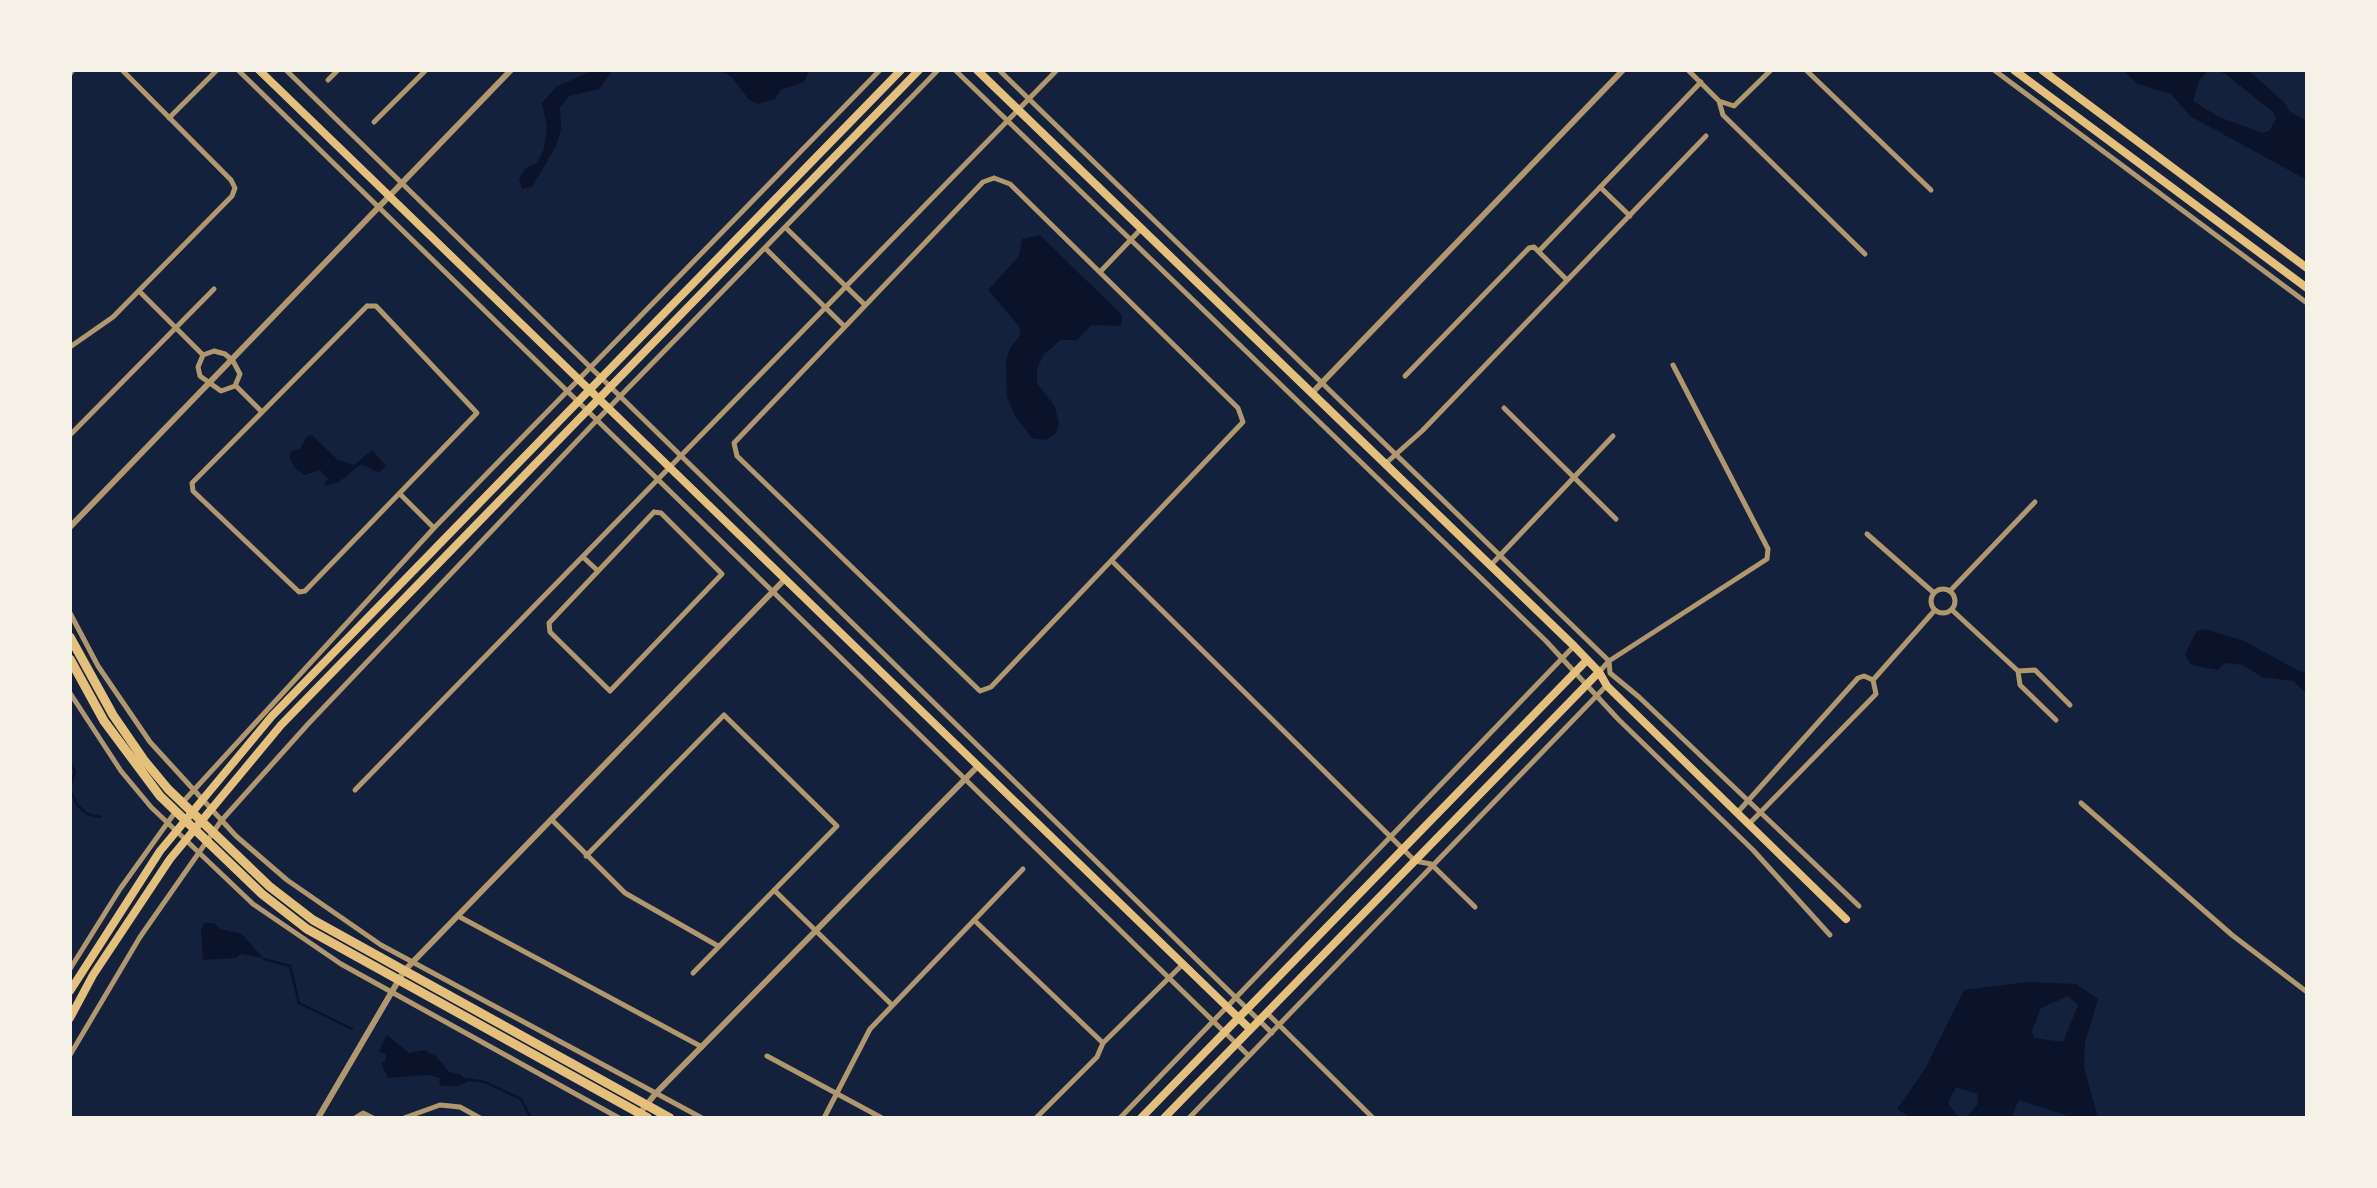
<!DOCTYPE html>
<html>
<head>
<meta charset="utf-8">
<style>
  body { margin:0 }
  #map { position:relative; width:2377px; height:1188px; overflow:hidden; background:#14213d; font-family:"Fira Sans",sans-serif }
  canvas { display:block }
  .frame { position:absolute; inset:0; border:72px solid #f6f1e7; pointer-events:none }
</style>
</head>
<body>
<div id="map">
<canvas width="2377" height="1188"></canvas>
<div class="frame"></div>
</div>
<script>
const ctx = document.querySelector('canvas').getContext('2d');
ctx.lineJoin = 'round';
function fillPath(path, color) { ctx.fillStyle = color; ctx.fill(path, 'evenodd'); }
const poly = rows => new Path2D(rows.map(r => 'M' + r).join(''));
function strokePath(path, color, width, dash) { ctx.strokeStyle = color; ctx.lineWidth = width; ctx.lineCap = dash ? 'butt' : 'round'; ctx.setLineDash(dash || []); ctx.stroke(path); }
fillPath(poly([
  [594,70,613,70,599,89,569,96,560,107,561,130,556,146,532,187,522,189,519,179,526,168,537,163,544,149,547,127,542,103,556,87],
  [717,70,809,70,809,71,804,82,781,90,775,99,758,104,748,99,732,77],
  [2122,70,2248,70,2285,103,2289,111,2307,121,2307,180,2190,116,2171,94,2138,84],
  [2216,71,2224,73,2274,113,2276,119,2269,131,2263,133,2219,117,2193,101,2199,81,2207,72],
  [1040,235,1122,315,1122,323,1119,326,1091,325,1077,340,1061,340,1044,354,1037,369,1037,383,1055,407,1059,423,1056,433,1046,440,1032,438,1015,416,1007,397,1006,361,1010,348,1021,334,1019,326,988,290,1019,256,1022,239],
  [312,435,338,460,354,465,372,450,386,466,379,473,361,464,339,482,326,486,324,484,328,479,320,470,305,475,295,468,290,459,291,451,300,449,307,436],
  [2205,629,2244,641,2307,675,2307,694,2293,681,2262,677,2243,665,2225,663,2218,670,2191,665,2185,654,2196,632],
  [204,923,214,923,220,929,242,934,263,958,241,954,236,958,203,960,201,930],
  [2027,982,2076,984,2098,999,2085,1043,2084,1067,2098,1118,2074,1118,2019,1100,2011,1118,1965,1118,1978,1104,1977,1094,1956,1087,1948,1103,1959,1118,1911,1118,1897,1109,1925,1069,1964,990],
  [2068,996,2078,1005,2063,1042,2034,1038,2032,1031,2041,1008],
  [387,1035,409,1053,425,1050,436,1056,449,1072,460,1074,468,1082,458,1086,442,1086,439,1084,440,1078,428,1075,388,1078,381,1063,385,1061,386,1055,379,1051]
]), '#0b132b');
strokePath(poly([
  [70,762,75,772,70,786],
  [70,789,77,805,87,814,101,817],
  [264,959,290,966,299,1003,352,1029],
  [463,1079,485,1082,521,1099,531,1118]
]), '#0b132b', 2.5);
strokePath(poly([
  [238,70,1249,1056],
  [286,70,1272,1033],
  [955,70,1546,641,1618,719,1753,850,1830,935],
  [999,70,1609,661,1610,673,1639,697,1859,906],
  [1688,70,1719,101,1734,106,1771,70],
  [1806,70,1931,190],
  [1994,70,2307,303],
  [70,74,73,70],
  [328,80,338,70],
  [1719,101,1723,115,1865,254],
  [169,118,217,70],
  [374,122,426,70],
  [994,178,1010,184,1238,408,1243,422,991,687,980,691,737,456,734,443,983,182,994,178],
  [1600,187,1630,216],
  [785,227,865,305],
  [765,248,844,326],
  [1539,251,1701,82],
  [1100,272,1141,229],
  [139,291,203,355],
  [367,306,376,306,477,413,305,591,299,592,193,491,192,483,367,306],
  [70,347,113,317,232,196,235,188,231,180,122,70],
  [214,351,225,354,233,361,240,374,235,386,221,391,200,376,198,367,203,355,214,351],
  [1405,376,1529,248,1534,247,1567,280],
  [236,386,262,412],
  [1504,408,1616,519],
  [70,435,214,289],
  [1385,464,1422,431,1706,136],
  [400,494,433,527],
  [654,512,661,513,722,574,610,691,550,632,549,623,654,512],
  [1867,534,1934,593],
  [583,557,598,571],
  [1112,561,1415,861,1431,864,1475,907],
  [1490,566,1613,436],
  '1931 601a12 12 0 1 1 24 0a12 12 0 1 1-24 0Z',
  [1950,591,2035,502],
  [1952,610,2018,671],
  [70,613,98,666,150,742,236,836,287,880,381,945,702,1118],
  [1599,672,1609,661,1767,559,1768,549,1673,365],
  [1873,680,1935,610],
  [70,693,121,771,151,807,253,904,341,964,619,1118],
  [2056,720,2020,685,2018,671,2035,670,2070,705],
  [355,790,1057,70],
  [182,803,434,528,880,70],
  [2081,803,2232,935,2307,992],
  [1737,813,1858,678,1864,676,1873,680,1876,694,1748,825],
  [552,820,625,893,718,946],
  [586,856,724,715,837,826,693,973],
  [774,890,890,1003],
  [458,916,702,1047],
  [974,920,1103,1043],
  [70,969,120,889,176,811],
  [1267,1013,1373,1118],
  [70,1055,140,937,221,821,309,723,597,420,938,70],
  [767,1056,882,1118],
  [355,1118,363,1113,373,1118],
  [404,1118,440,1105,460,1107,480,1118],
  [824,1118,870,1029,1023,869],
  [1036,1118,1097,1057,1103,1043,1183,964],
  [1120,1118,1574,646],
  [1189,1118,1607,685]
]), '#b1986c', 5);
strokePath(poly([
  [1312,393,1623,70],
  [70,527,511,70],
  [318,1118,404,971,785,579],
  [636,1118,656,1093,978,766]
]), '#b1986c', 6);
strokePath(poly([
  [259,70,1250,1029],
  [977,70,1574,646,1599,672,1607,686,1846,919],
  [2014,70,2307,288],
  [2042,70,2307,268],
  [70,991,160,851,272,716,901,70],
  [70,1018,93,975,170,859,281,725,919,70],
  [1141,1118,1587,660],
  [1164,1118,1599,672]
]), '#e5c07b', 8);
strokePath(poly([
  [70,637,113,715,144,760,168,789,269,886,313,920,670,1118],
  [70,659,104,721,160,796,262,894,307,929,648,1118]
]), '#e5c07b', 9);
</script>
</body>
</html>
